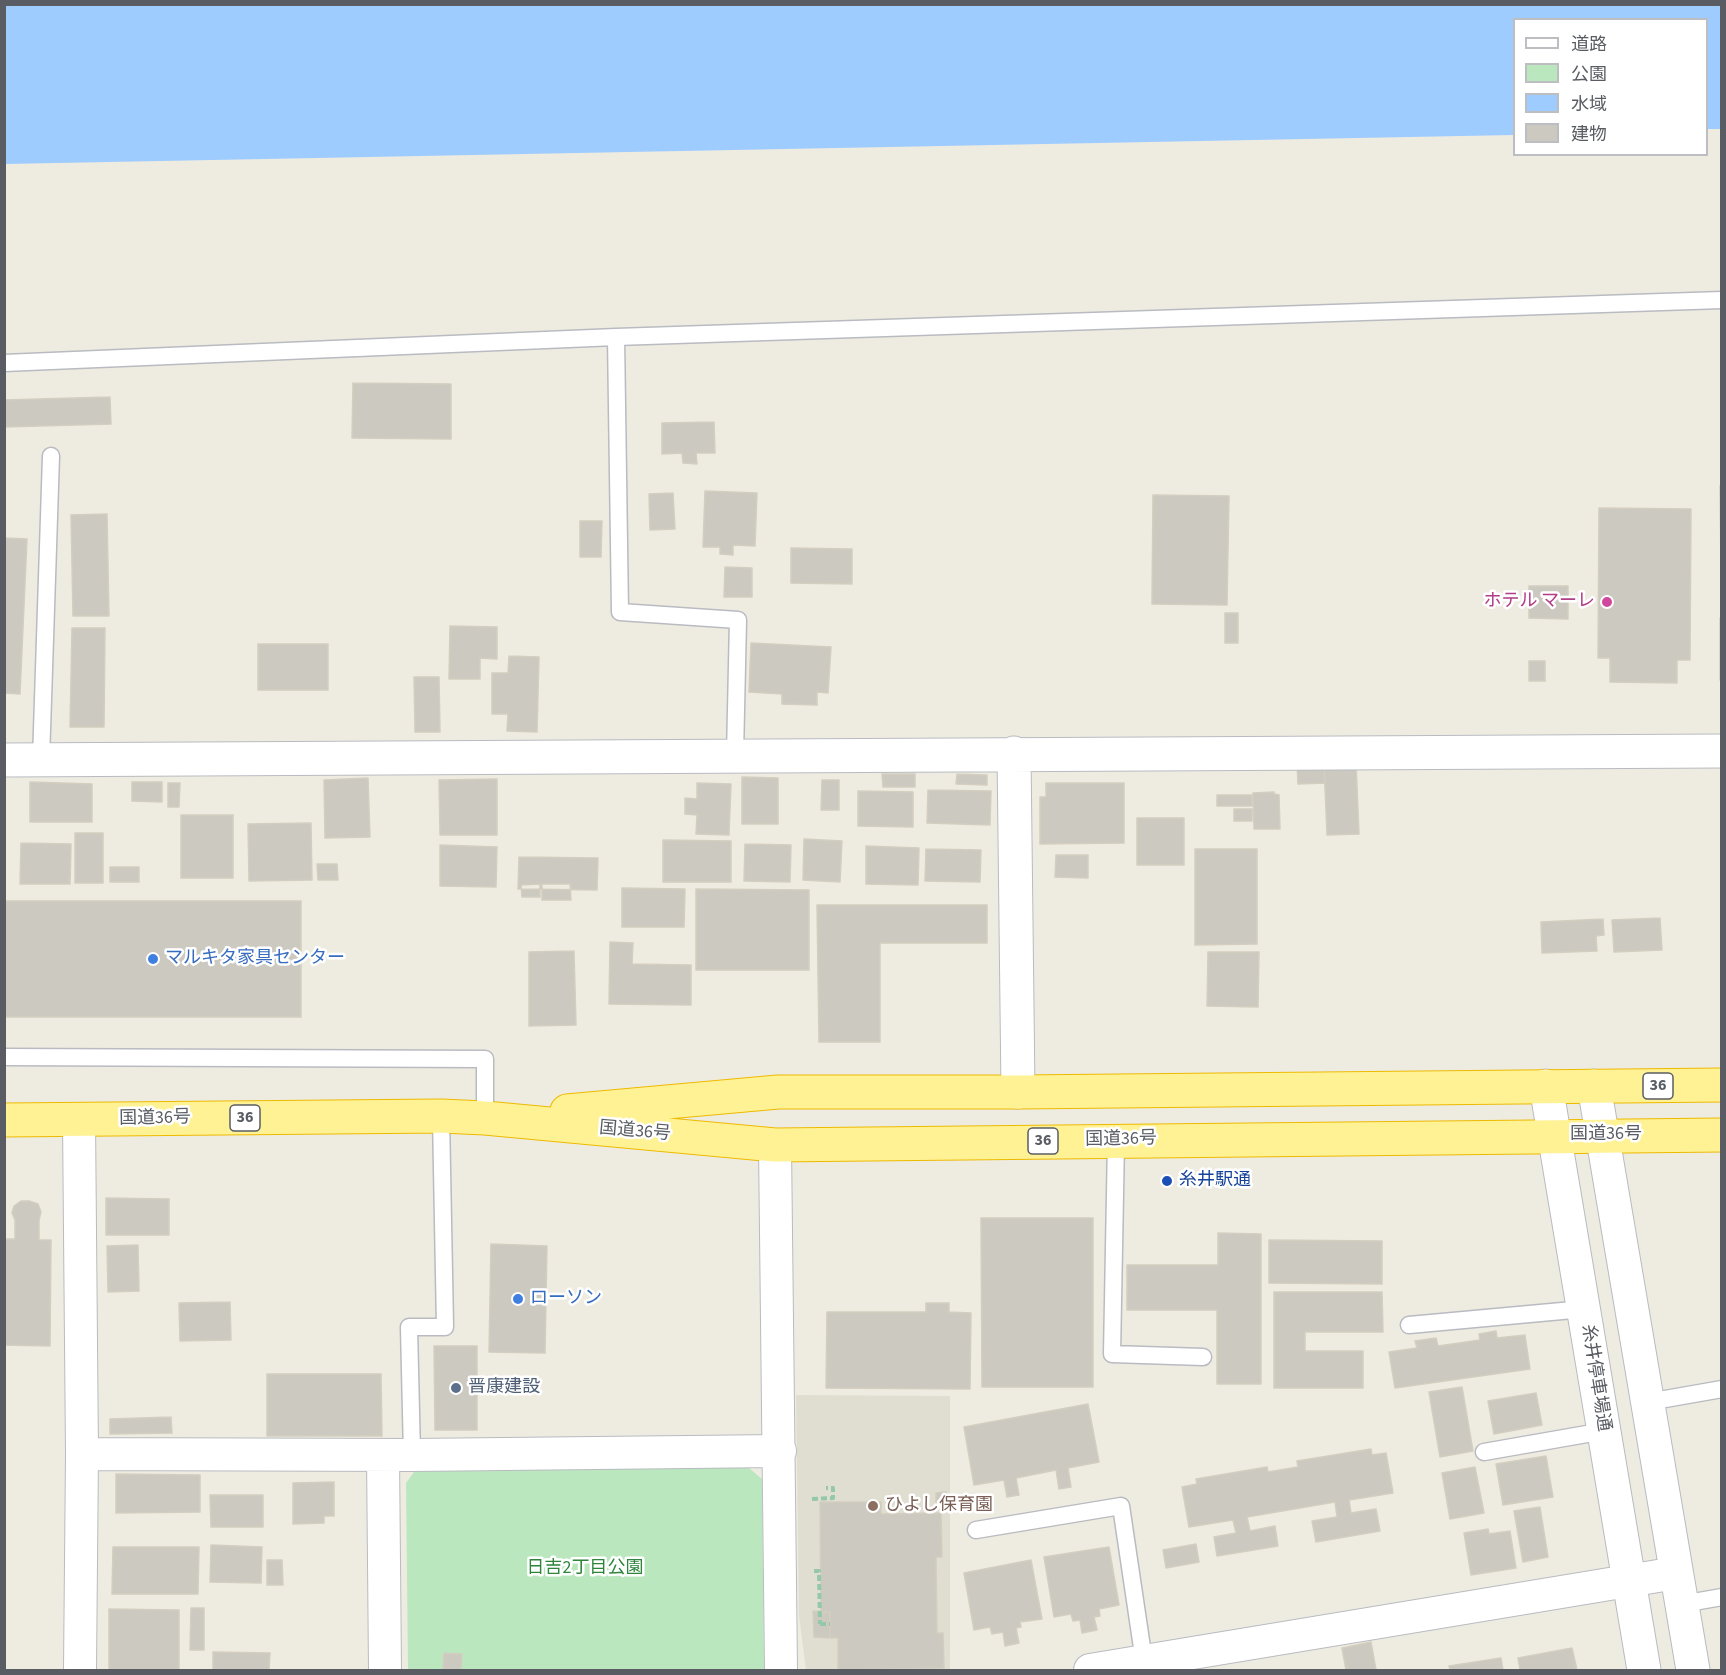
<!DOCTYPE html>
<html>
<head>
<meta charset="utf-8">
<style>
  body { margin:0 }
  #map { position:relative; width:1726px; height:1675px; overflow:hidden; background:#eeece1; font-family:"Source Sans 3","Noto Sans JP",sans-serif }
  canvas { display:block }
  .frame { position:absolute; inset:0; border:6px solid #595d63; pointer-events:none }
  .legend { position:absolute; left:1513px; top:18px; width:195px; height:138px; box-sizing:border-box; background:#fff; border:2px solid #bdbec1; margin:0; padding:8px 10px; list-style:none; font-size:18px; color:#595d63 }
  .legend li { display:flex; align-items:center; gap:12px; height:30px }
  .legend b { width:30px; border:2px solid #bdbec1 }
</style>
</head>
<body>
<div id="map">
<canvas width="1726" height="1675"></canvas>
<div class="frame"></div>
<ul class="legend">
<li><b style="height:8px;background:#fff"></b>道路</li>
<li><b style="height:16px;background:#bbe7bf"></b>公園</li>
<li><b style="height:16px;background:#9fccff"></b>水域</li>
<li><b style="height:16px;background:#cbc9c0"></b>建物</li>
</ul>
</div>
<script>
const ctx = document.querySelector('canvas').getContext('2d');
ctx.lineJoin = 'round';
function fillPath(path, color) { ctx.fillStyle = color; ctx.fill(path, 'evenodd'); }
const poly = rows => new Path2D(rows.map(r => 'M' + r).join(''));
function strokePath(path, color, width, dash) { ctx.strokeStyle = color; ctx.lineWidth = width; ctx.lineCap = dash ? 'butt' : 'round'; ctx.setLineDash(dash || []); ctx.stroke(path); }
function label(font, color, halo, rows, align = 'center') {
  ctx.font = font + ' "Source Sans 3","Noto Sans JP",sans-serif'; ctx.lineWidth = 5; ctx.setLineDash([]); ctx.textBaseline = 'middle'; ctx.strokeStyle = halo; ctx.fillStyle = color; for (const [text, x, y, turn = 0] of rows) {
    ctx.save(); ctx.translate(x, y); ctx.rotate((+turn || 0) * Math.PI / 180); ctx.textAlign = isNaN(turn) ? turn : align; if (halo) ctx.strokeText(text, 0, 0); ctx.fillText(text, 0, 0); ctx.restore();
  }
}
fillPath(poly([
  [796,1395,950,1396,950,1670,806,1670,799,1616]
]), '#e0ded1');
fillPath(poly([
  [417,1468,749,1468,762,1479,764,1670,408,1670,406,1483]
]), '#bbe7bf');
fillPath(poly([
  [4,5,1721,5,1721,129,1707,129,1706,20,1514,20,1514,135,5,164]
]), '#9fccff');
const building = poly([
  [353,383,451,384,451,439,352,438,353,383],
  [110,397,111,424,4,427,4,400,110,397],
  [714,422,715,453,696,453,697,464,683,463,682,453,662,454,662,423,714,422],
  [1720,486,1722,486,1722,567,1721,567,1720,486],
  [705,491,757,493,755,546,733,545,733,555,720,554,720,547,703,547,705,491],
  [673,493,675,529,650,530,649,494,673,493],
  [1153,495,1229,496,1227,605,1152,604,1153,495],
  [1599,508,1691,509,1690,660,1677,660,1677,683,1610,682,1610,658,1598,658,1599,508],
  [107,514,109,616,73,616,71,515,107,514],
  [580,521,602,521,601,557,580,557,580,521],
  [4,538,27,539,20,694,4,693,4,538],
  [791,548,852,549,852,584,791,583,791,548],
  [725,567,752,568,752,597,724,597,725,567],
  [1529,586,1568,586,1568,619,1529,618,1529,586],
  [1225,613,1238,613,1238,643,1225,643,1225,613],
  [1720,618,1722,618,1722,680,1720,680,1720,618],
  [450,626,497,627,497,659,480,658,480,679,449,679,450,626],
  [72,628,105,628,104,727,70,727,72,628],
  [751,643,831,647,828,693,817,692,817,705,782,704,782,694,749,692,751,643],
  [258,644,328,644,328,690,258,690,258,644],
  [509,656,539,657,537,732,507,731,508,714,492,714,492,673,508,673,509,656],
  [1529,661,1545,661,1545,681,1529,681,1529,661],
  [414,677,439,677,440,732,415,732,414,677],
  [1356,762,1359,834,1327,835,1324,763,1356,762],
  [1324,763,1325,783,1298,784,1297,764,1324,763],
  [882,774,915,774,915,787,883,787,882,774],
  [957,774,987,775,987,785,956,784,957,774],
  [742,777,778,778,778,824,742,824,742,777],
  [368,778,370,837,325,838,324,780,368,778],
  [497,779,497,835,440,835,439,780,497,779],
  [822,780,839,780,839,810,821,810,822,780],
  [30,782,92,784,92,822,30,822,30,782],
  [132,782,162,782,162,802,132,801,132,782],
  [168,783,180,783,179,807,168,807,168,783],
  [697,783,731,784,729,835,696,834,697,815,685,814,685,798,697,799,697,783],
  [1046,783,1124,783,1124,843,1040,844,1040,797,1046,797,1046,783],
  [928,790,991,791,990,825,927,823,928,790],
  [858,791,913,792,913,827,858,826,858,791],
  [1274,792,1274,794,1279,795,1280,829,1254,829,1253,793,1274,792],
  [1217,795,1252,795,1252,806,1217,806,1217,795],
  [1234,809,1252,809,1252,821,1234,821,1234,809],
  [181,815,233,815,233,878,181,878,181,815],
  [1137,818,1184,818,1184,865,1137,865,1137,818],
  [311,823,312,880,249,881,248,824,311,823],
  [75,833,103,833,103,883,75,883,75,833],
  [804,839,842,841,840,882,803,880,804,839],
  [663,840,731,841,731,882,663,882,663,840],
  [21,843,71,844,70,884,20,884,21,843],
  [745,844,791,845,790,882,744,881,745,844],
  [440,845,497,847,496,887,440,886,440,845],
  [866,846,919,848,918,885,866,884,866,846],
  [926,849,981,850,980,882,925,881,926,849],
  [1195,849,1257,849,1257,944,1195,945,1195,849],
  [1056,855,1088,855,1088,878,1055,877,1056,855],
  [519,857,598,858,597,890,518,889,519,857],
  [317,864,337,864,338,880,318,880,317,864],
  [110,867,139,867,139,882,110,882,110,867],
  [540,884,540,897,522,897,521,885,540,884],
  [542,884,570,884,571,900,542,900,542,884],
  [622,888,685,889,684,927,622,927,622,888],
  [696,889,809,890,809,970,696,970,696,889],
  [4,901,301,901,301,1017,4,1017,4,901],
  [817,905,987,905,987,943,880,943,880,1042,819,1042,817,905],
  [1660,918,1662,950,1614,952,1612,920,1660,918],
  [1603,919,1604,935,1596,936,1597,951,1542,953,1541,922,1603,919],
  [610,942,633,943,632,964,691,965,691,1005,609,1004,610,942],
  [574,951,576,1025,529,1026,529,952,574,951],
  [1208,952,1259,952,1258,1007,1207,1006,1208,952],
  [106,1198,169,1199,169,1235,106,1235,106,1198],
  [21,1201,29,1201,38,1204,41,1212,39,1220,39,1240,51,1240,50,1346,4,1345,4,1239,15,1239,15,1220,12,1213,14,1206,21,1201],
  [981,1218,1093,1218,1093,1387,982,1387,981,1218],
  [1218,1233,1261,1234,1261,1384,1217,1384,1217,1310,1127,1310,1127,1265,1218,1265,1218,1233],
  [1269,1240,1382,1241,1382,1284,1269,1283,1269,1240],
  [491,1244,547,1246,545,1353,489,1352,491,1244],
  [138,1245,139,1291,108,1292,107,1246,138,1245],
  [1274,1292,1382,1292,1383,1332,1305,1332,1305,1351,1363,1351,1363,1388,1274,1388,1274,1292],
  [230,1302,231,1340,180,1341,179,1303,230,1302],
  [926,1303,949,1303,949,1312,971,1313,970,1389,826,1388,827,1312,926,1312,926,1303],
  [1496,1331,1497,1338,1525,1335,1530,1369,1395,1388,1389,1352,1417,1348,1415,1341,1436,1338,1438,1346,1480,1340,1479,1334,1496,1331],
  [434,1346,477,1346,477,1430,435,1430,434,1346],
  [267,1374,381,1374,382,1436,267,1436,267,1374],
  [1462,1387,1473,1451,1440,1457,1429,1392,1462,1387],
  [1536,1393,1542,1425,1494,1434,1488,1401,1536,1393],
  [1088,1404,1099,1462,1068,1468,1071,1487,1059,1489,1056,1470,1016,1478,1019,1495,1007,1497,1004,1480,974,1485,964,1427,1088,1404],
  [171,1417,172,1433,110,1434,110,1419,171,1417],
  [1371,1449,1372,1455,1386,1453,1393,1493,1349,1500,1351,1513,1376,1509,1380,1531,1316,1542,1312,1521,1337,1517,1335,1502,1247,1517,1250,1531,1275,1526,1278,1546,1217,1556,1214,1537,1236,1533,1233,1520,1189,1527,1182,1487,1197,1484,1196,1479,1267,1467,1268,1472,1298,1467,1297,1461,1371,1449],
  [1546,1456,1553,1497,1503,1505,1496,1464,1546,1456],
  [1475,1467,1484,1513,1450,1519,1442,1473,1475,1467],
  [116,1474,200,1475,200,1512,116,1513,116,1474],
  [334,1482,334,1516,324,1516,324,1523,293,1524,293,1483,334,1482],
  [946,1492,946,1505,936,1505,936,1493,946,1492],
  [210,1495,263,1495,263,1527,211,1527,210,1495],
  [820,1502,881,1502,881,1514,941,1513,942,1557,936,1557,937,1633,943,1633,944,1668,838,1670,838,1638,830,1638,830,1612,821,1613,820,1502],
  [1540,1507,1548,1557,1523,1562,1514,1511,1540,1507],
  [1488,1529,1489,1534,1510,1531,1516,1568,1471,1575,1464,1533,1488,1529],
  [1196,1544,1199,1562,1166,1568,1163,1550,1196,1544],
  [211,1545,262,1547,261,1583,210,1582,211,1545],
  [113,1547,199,1547,198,1594,112,1594,113,1547],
  [1109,1547,1119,1605,1099,1609,1100,1616,1094,1617,1097,1630,1082,1633,1080,1620,1073,1621,1071,1614,1054,1617,1044,1557,1109,1547],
  [267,1560,282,1560,283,1585,267,1585,267,1560],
  [1031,1560,1042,1619,1020,1622,1021,1627,1016,1628,1019,1643,1005,1646,1003,1632,992,1634,990,1627,974,1630,964,1573,1031,1560],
  [191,1608,204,1608,204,1650,190,1650,191,1608],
  [109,1609,179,1610,179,1670,109,1670,109,1609],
  [813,1611,830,1612,830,1638,814,1637,813,1611],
  [1371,1642,1376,1670,1346,1670,1342,1648,1371,1642],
  [1572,1648,1577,1670,1520,1670,1518,1658,1572,1648],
  [213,1652,270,1653,269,1670,213,1670,213,1652],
  [444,1653,462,1654,461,1670,443,1669,444,1653],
  [1501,1658,1503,1670,1450,1670,1449,1666,1501,1658]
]);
fillPath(building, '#cbc9c0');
strokePath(building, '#d3cebf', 1.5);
const service = poly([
  [616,337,620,612,738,620,735,755],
  [4,363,616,337,1722,300],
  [41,760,51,456],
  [4,1057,485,1059,485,1118],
  [1116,1141,1112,1354,1203,1357],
  [1409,1325,1584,1309],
  [1648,1402,1722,1389],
  [1484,1452,1604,1431],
  [412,1455,409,1327,445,1327,441,1116],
  [976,1530,1121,1506,1144,1661],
  [1682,1604,1722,1597]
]);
const minor = poly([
  [79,1120,82,1454,80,1670],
  [775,1145,781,1670],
  [82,1454,412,1455,780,1451],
  [383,1455,385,1670],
  [1090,1670,1676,1573]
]);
const tertiary = poly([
  [1014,753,1018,1092],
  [4,760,1722,751],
  [1546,1086,1644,1670],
  [1594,1086,1693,1670]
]);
const trunk = poly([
  [567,1111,778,1092,1018,1092,1722,1085],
  [4,1120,441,1116,485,1118,775,1145,1722,1135]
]);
strokePath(service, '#b9bbc1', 19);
strokePath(minor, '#b9bbc1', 34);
strokePath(tertiary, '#b9bbc1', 35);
strokePath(trunk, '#eeba00', 35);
strokePath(poly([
  [812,1499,833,1498,833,1488,826,1488],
  [814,1571,819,1571,820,1624],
  [820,1624,830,1624]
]), '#93c8a8', 4, [6, 3]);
strokePath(service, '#fff', 16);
strokePath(minor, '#fff', 32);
strokePath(tertiary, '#fff', 33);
strokePath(trunk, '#fff295', 33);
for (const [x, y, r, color] of [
  [1607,602,6,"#d1479c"],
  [153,959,6,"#3f7fe0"],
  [1167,1181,6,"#1a4fb4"],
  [518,1299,6,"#3f7fe0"],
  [456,1388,6,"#5c6f8a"],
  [873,1506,6,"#8d6e63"]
]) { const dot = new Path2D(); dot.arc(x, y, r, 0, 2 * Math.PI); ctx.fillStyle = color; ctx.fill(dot); strokePath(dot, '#fff', 2); }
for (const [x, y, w] of [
  [1658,1086,30],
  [245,1118,30],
  [1043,1141,30]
]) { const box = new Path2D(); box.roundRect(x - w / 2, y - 13, w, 26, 4.5); ctx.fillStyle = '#fff'; ctx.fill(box); strokePath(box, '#595d63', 1.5); }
label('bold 16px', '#595d63', null, [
  ["36",1658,1086],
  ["36",245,1118],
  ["36",1043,1141]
]);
label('18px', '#b23c85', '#fff', [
  ["ホテル マーレ",1595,602]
], 'right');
label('18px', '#366cbe', '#fff', [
  ["マルキタ家具センター",165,959],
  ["ローソン",530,1299]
], 'left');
label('18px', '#595d63', '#fff', [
  ["国道36号",155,1119,-1],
  ["国道36号",635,1132,5],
  ["国道36号",1606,1135],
  ["国道36号",1121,1140,-1],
  ["糸井停車場通",1595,1378,81]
]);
label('18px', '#164399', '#fff', [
  ["糸井駅通",1179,1181]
], 'left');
label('18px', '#4e5e75', '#fff', [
  ["晋康建設",468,1388]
], 'left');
label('18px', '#785e54', '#fff', [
  ["ひよし保育園",885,1506]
], 'left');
label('18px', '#2e853b', '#fff', [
  ["日吉2丁目公園",585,1569]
]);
</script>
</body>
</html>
